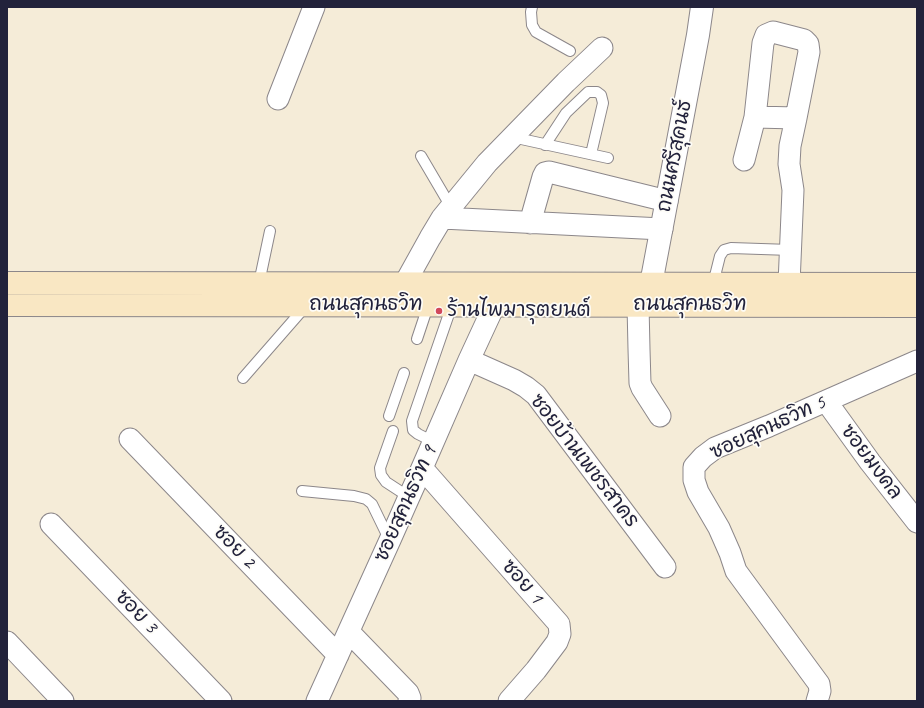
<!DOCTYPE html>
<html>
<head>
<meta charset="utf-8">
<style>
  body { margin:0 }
  #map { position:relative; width:924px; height:708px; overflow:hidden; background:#f5ecd8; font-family:Caveat,sans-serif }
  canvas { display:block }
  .frame { position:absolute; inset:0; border:8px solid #22223b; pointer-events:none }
</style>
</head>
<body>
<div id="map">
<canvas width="924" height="708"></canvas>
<div class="frame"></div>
</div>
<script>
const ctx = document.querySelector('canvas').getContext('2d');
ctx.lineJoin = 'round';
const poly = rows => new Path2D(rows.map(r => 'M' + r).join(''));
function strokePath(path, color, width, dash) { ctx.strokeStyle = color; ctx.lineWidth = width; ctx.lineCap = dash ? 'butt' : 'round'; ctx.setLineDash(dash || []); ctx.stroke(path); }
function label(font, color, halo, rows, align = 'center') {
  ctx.font = font + ' Caveat,"Playpen Sans Thai",sans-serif'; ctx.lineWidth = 3.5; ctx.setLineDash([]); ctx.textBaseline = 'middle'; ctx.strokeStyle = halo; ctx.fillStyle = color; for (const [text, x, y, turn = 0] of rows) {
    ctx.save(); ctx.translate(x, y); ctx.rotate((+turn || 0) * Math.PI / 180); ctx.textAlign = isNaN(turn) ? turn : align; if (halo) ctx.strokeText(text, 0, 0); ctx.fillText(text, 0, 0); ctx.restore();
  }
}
const service = poly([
  [532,7,531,12,532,25,536,32,570,51],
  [512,137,608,158],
  [545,145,566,113,588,92,597,92,601,95,603,103,591,154],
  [421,156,451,207],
  [259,283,270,231],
  [713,284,720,256,724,250,731,248,791,250],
  [417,339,428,306],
  [243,378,305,307],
  [389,416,404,373],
  [393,431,380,468,381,475,386,482,409,497],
  [434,442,418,434,413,430,412,421,452,305],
  [302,491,354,496,366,499,372,504,389,539]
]);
const minor = poly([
  [278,99,314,7],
  [744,160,755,117],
  [442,218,662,229],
  [530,223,543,177,545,173,549,172,667,201],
  [405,283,430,238,442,218,487,163,566,82,602,48],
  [789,284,793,190,789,164,790,146,796,118,809,52,808,44,804,40,773,32,766,35,763,43,755,117,796,118],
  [638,305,639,349,640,383,642,388,660,416],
  [469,360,514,380,526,387,536,395,665,567],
  [826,401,870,462,917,522],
  [130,439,338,655],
  [422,468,559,624,560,634,557,642,536,670,509,701],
  [51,524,221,701],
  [349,632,408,693,410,698,409,701],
  [7,642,63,701],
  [317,701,390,540,409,497,422,468,469,360,494,306],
  [817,701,820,691,819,684,736,571,730,553,719,528,698,492,694,480,694,467,703,457,715,448,769,426,917,361]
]);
const tertiary = poly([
  [651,303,651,284,698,35,702,7]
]);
const secondary = poly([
  [7,283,917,284],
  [7,305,917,306]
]);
strokePath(service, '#8c878a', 12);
strokePath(minor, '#8c878a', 23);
strokePath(tertiary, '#8c878a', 24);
strokePath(secondary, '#8c878a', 24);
strokePath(service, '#fff', 10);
strokePath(minor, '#fff', 21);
strokePath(tertiary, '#fff', 22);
strokePath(secondary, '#f9e7c3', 22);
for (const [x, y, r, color] of [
  [439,311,4,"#d1495b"]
]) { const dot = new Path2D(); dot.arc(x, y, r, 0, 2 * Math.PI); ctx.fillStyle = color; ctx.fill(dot); strokePath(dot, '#fdfcf7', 1.5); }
label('20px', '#22223b', '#fdfcf7', [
  ["ถนนศรีสุคนธ์",675,156,-79],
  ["ถนนสุคนธวิท",366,305],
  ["ถนนสุคนธวิท",690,305],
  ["ซอยสุคนธวิท 5",768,428,-25],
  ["ซอยบ้านเพชรสาคร",584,461,52],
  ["ซอยมงคล",871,462,53],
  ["ซอยสุคนธวิท 9",406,504,-66],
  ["ซอย 2",234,547,46],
  ["ซอย 1",522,582,49],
  ["ซอย 3",136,612,46]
]);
label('20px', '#22223b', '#fdfcf7', [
  ["ร้านไพมารุตยนต์",447,311]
], 'left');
</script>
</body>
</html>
